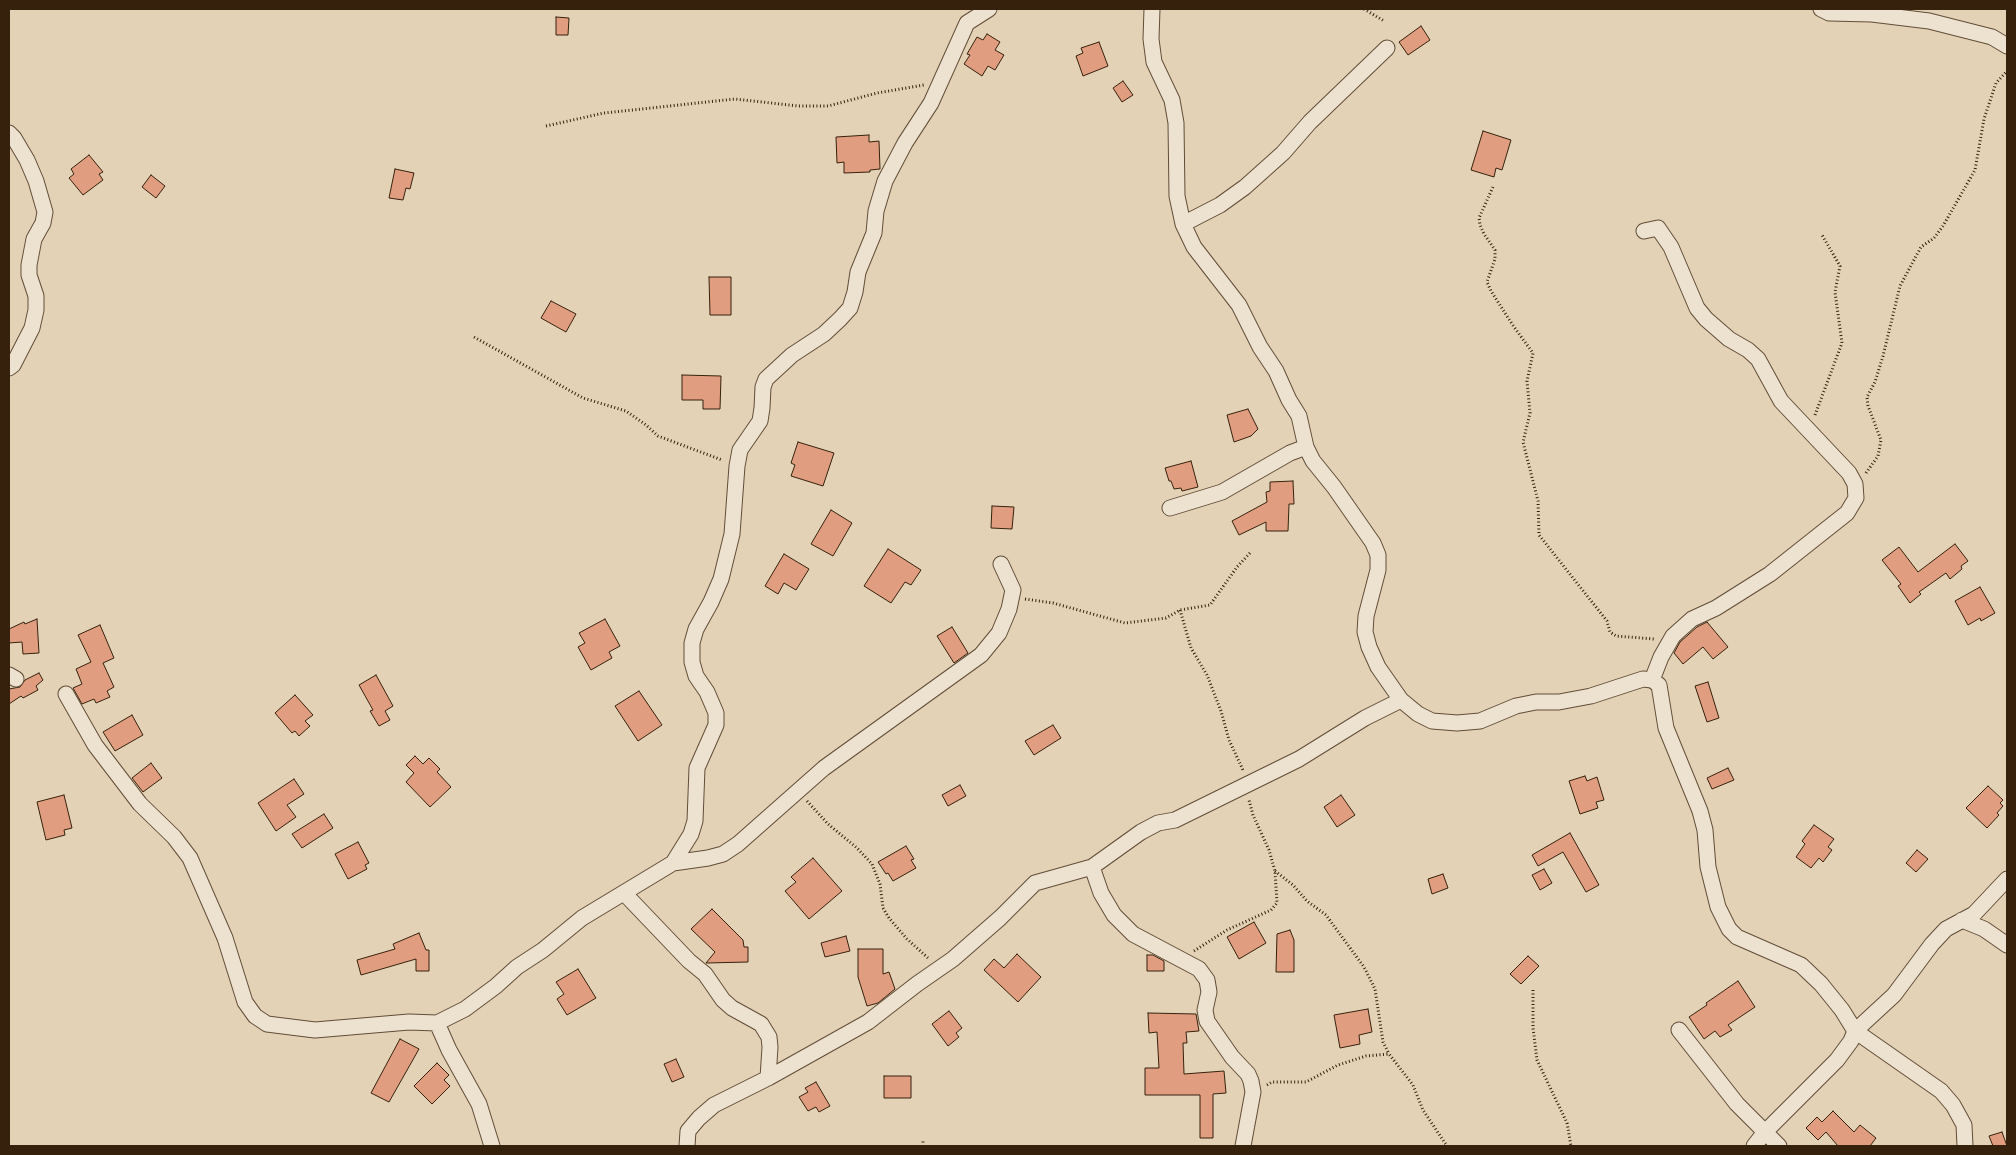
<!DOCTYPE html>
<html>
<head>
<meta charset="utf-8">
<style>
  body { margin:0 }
  #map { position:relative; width:2016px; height:1155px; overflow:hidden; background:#e4d2b7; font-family:Vollkorn,serif }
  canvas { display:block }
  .frame { position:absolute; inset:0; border:10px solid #35210c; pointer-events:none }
</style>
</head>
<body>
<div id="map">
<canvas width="2016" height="1155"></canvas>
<div class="frame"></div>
</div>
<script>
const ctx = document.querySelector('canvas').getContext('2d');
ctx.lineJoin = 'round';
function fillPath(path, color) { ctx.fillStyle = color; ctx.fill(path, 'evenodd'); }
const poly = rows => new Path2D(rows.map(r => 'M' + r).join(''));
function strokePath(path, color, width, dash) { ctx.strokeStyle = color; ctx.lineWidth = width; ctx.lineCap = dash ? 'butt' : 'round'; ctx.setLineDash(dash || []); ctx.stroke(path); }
const building = poly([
  [556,17,569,18,568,35,556,35,556,17],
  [1421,26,1430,40,1408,55,1399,42,1421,26],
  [987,34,1000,42,995,50,1004,55,995,70,988,66,982,76,964,64,970,55,967,54,977,37,983,40,987,34],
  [1099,42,1108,66,1083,76,1076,56,1083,53,1081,48,1099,42],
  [1123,81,1133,95,1122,102,1113,88,1123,81],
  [1483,131,1511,140,1502,170,1496,168,1494,177,1471,170,1483,131],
  [869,135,869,142,879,141,880,169,870,170,870,172,844,173,844,162,837,163,836,137,869,135],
  [89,155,103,172,99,174,103,180,83,195,69,178,74,174,71,169,89,155],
  [395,169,414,173,410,189,406,188,403,200,389,198,395,169],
  [151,175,165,186,156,198,142,187,151,175],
  [709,277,731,277,731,315,710,315,709,277],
  [551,301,576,314,566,332,541,318,551,301],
  [682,375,721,376,720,409,703,409,703,400,682,400,682,375],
  [1248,409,1258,429,1251,436,1234,442,1227,415,1248,409],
  [798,442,834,453,823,486,791,476,795,465,791,463,798,442],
  [1191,461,1198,487,1182,491,1181,488,1174,489,1171,481,1169,481,1165,468,1191,461],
  [1293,481,1294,504,1289,504,1288,531,1266,531,1266,522,1239,535,1232,521,1267,502,1266,492,1270,491,1270,482,1293,481],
  [992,506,1014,507,1012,529,991,528,992,506],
  [831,510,852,523,833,556,811,544,831,510],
  [1955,544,1968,561,1961,566,1962,569,1950,579,1946,573,1919,592,1921,594,1910,603,1898,586,1901,584,1882,560,1899,547,1918,572,1955,544],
  [888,549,921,570,911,585,905,582,891,603,864,586,888,549],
  [784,554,809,569,796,590,784,583,778,594,765,586,784,554],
  [1980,587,1995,613,1981,621,1980,618,1968,625,1955,601,1980,587],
  [37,619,39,653,23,654,22,642,9,643,9,629,24,622,25,624,37,619],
  [605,619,620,646,609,652,612,658,591,670,578,647,585,643,579,633,605,619],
  [1707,622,1728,647,1713,659,1703,647,1683,664,1674,653,1680,642,1697,627,1707,622],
  [100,625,114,658,103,663,114,687,107,691,110,697,96,703,94,699,82,704,73,688,82,684,76,669,91,662,78,635,100,625],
  [952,627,968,653,954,663,937,636,952,627],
  [39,673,43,680,36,686,38,690,23,698,21,696,9,704,9,689,20,687,25,680,39,673],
  [376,675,393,706,385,711,390,720,379,726,370,711,373,710,359,685,376,675],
  [1708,682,1719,718,1707,722,1695,686,1708,682],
  [639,691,662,725,638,741,615,706,639,691],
  [295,695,313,715,305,721,310,726,299,736,295,731,292,733,275,713,295,695],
  [132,715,143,735,115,751,103,732,132,715],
  [1053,725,1061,738,1034,755,1025,741,1053,725],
  [415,756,423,764,429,758,440,769,437,772,451,787,430,807,406,782,414,773,406,765,415,756],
  [151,763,162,778,143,792,132,778,151,763],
  [1728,768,1734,780,1712,789,1707,778,1728,768],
  [1585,776,1587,781,1597,777,1604,800,1596,802,1598,808,1580,814,1569,781,1585,776],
  [294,779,304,794,287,805,296,817,276,831,258,803,294,779],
  [960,785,966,796,948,806,942,795,960,785],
  [1988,786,2003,800,2000,803,2003,806,1997,813,1999,815,1987,828,1966,808,1988,786],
  [64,795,72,828,64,830,65,835,46,840,37,802,64,795],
  [1341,795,1355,815,1337,827,1324,807,1341,795],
  [324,814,333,828,302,848,292,834,324,814],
  [1814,825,1834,839,1828,847,1832,850,1823,862,1819,858,1811,868,1796,857,1805,844,1802,841,1814,825],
  [1570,833,1599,885,1586,892,1563,852,1538,866,1532,855,1570,833],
  [358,842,369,863,365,865,367,869,348,879,335,854,358,842],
  [906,846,914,859,911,860,916,868,893,881,888,873,886,874,878,862,906,846],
  [1917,850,1928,859,1916,872,1906,863,1917,850],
  [813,858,842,891,809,919,785,891,796,882,791,877,813,858],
  [1544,869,1552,883,1540,890,1532,875,1544,869],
  [1443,874,1448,888,1432,894,1428,879,1443,874],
  [712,909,743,940,744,947,748,947,748,962,706,963,715,952,691,929,712,909],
  [1254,922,1266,943,1239,959,1227,937,1254,922],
  [1290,930,1294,940,1294,972,1276,972,1277,934,1290,930],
  [419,933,426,950,429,950,429,971,416,971,416,959,361,975,357,960,395,949,393,944,419,933],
  [846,936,850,951,825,957,821,943,846,936],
  [858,949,883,949,883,974,889,972,895,989,878,1003,867,1006,858,977,858,949],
  [1017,954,1041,977,1018,1002,984,970,994,959,1004,968,1017,954],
  [1147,955,1153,955,1164,961,1164,971,1147,971,1147,955],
  [1528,956,1539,966,1521,984,1510,974,1528,956],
  [578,969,596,998,567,1015,557,999,564,994,556,982,578,969],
  [1738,981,1755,1007,1728,1025,1732,1030,1720,1037,1715,1031,1704,1039,1689,1017,1707,1005,1706,1003,1738,981],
  [1368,1009,1372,1032,1359,1035,1360,1044,1340,1048,1334,1015,1368,1009],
  [949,1011,962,1028,956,1033,959,1037,948,1046,932,1024,949,1011],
  [1148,1013,1196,1014,1199,1031,1186,1032,1187,1043,1183,1043,1184,1074,1224,1071,1226,1093,1213,1094,1213,1138,1200,1138,1200,1095,1145,1095,1145,1068,1159,1068,1157,1032,1149,1033,1148,1013],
  [400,1039,419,1049,389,1102,371,1093,400,1039],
  [676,1059,684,1077,672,1082,664,1064,676,1059],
  [437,1063,449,1075,444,1080,450,1086,432,1104,414,1086,437,1063],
  [884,1076,911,1076,911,1098,884,1098,884,1076],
  [816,1082,830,1106,819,1112,816,1107,808,1111,799,1097,808,1092,805,1088,816,1082],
  [1833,1111,1854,1132,1860,1125,1876,1138,1870,1146,1838,1146,1826,1132,1818,1140,1806,1128,1817,1117,1822,1122,1833,1111],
  [2002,1132,2007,1146,1993,1146,1989,1136,2002,1132]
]);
fillPath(building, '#e19d7f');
strokePath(building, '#35210c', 1);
const minor = poly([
  [1152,9,1151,39,1154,62,1172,100,1176,123,1177,196,1183,224,1194,247,1239,305,1260,347,1276,371,1289,400,1299,416,1306,447,1313,461,1334,487,1373,543,1378,555,1378,570,1366,616,1365,632,1369,647,1378,667,1401,700,1418,714,1432,721,1457,723,1480,721,1516,706,1536,702,1559,702,1591,696,1643,679,1652,680,1659,685,1666,728,1700,811,1705,830,1708,867,1718,907,1729,929,1737,937,1801,965,1821,984,1842,1010,1855,1031,1851,1041,1837,1060,1765,1132,1754,1146],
  [1821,9,1829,13,1872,14,1929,21,1992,37,2007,46],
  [9,133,14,138,27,160,36,181,45,212,43,223,34,239,29,265,29,275,36,296,36,310,32,328,13,365,9,368],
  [1183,224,1220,205,1245,187,1283,153,1310,122,1387,48],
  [1644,231,1658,228,1671,247,1697,308,1706,319,1729,339,1748,350,1758,359,1781,401,1849,473,1855,484,1856,498,1847,513,1770,574,1716,608,1692,619,1673,636,1661,657,1652,680],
  [1170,508,1222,492,1290,453,1306,447],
  [9,675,16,679],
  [66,694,95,745,140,804,174,837,190,858,225,938,245,1002,255,1016,267,1024,315,1030,409,1022,437,1023,465,1009,496,986,517,967,543,950,582,918,673,863,691,834,695,821,697,768,716,725,716,713,707,692,696,676,692,662,692,643,696,629,711,602,721,579,732,534,737,466,740,450,760,421,762,408,763,387,766,379,792,355,824,334,840,319,850,308,855,292,858,272,874,233,876,211,885,181,905,143,931,103,967,23,989,9],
  [673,863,708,858,723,854,738,844,824,768,981,655,999,633,1009,609,1013,590,1001,564],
  [1092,867,1101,893,1114,915,1133,934,1199,969,1207,980,1209,992,1205,1010,1207,1021,1232,1057,1248,1074,1251,1081,1253,1092,1243,1146],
  [624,893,689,961,705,974,723,1000,732,1008,761,1024,769,1037,770,1047,768,1078],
  [1962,920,1984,929,2007,945],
  [437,1023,449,1050,479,1104,492,1146],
  [1679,1030,1737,1104,1779,1146],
  [687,1146,688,1131,699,1118,714,1105,768,1078,868,1022,917,984,953,959,1000,918,1035,883,1092,867,1141,832,1158,823,1175,820,1299,759,1365,718,1401,700],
  [1965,1146,1964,1125,1953,1105,1941,1091,1855,1031,1894,995,1932,944,1946,929,1974,914,2007,879]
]);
strokePath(minor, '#614d37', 17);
strokePath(poly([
  [1364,9,1384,21],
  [546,126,604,113,735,99,798,106,828,106,877,93,924,85],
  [1493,187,1479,218,1480,225,1484,234,1495,250,1495,259,1487,282,1491,291,1514,327,1533,353,1527,381,1530,413,1523,442,1538,501,1539,535,1607,621,1610,632,1616,636,1654,639],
  [474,337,583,398,626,411,646,425,658,436,722,460],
  [1815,415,1842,343,1835,292,1840,266,1822,235],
  [1866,473,1878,456,1881,440,1868,406,1867,397,1875,382,1883,356,1900,286,1921,247,1934,238,1943,226,1975,170,1984,119,1996,83,2007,71],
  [1025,599,1053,603,1125,623,1166,618,1180,610,1210,605,1237,567,1250,553],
  [1180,610,1191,648,1207,675,1221,711,1229,740,1243,770],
  [807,801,828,824,857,848,872,864,880,884,883,908,889,918,907,939,928,958],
  [1275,871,1293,885,1307,901,1326,915,1364,967,1375,989,1383,1042,1389,1054],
  [1194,951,1227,930,1271,910,1277,903,1275,871,1269,850,1253,815,1249,800],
  [1533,990,1533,1028,1537,1060,1567,1123,1571,1146],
  [1267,1085,1272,1082,1306,1082,1338,1065,1366,1056,1389,1054,1413,1085,1423,1110,1447,1146],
  [923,1146,923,1141]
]), '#35210c', 3, [1, 2.5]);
strokePath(minor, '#ede2d0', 15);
</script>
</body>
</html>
